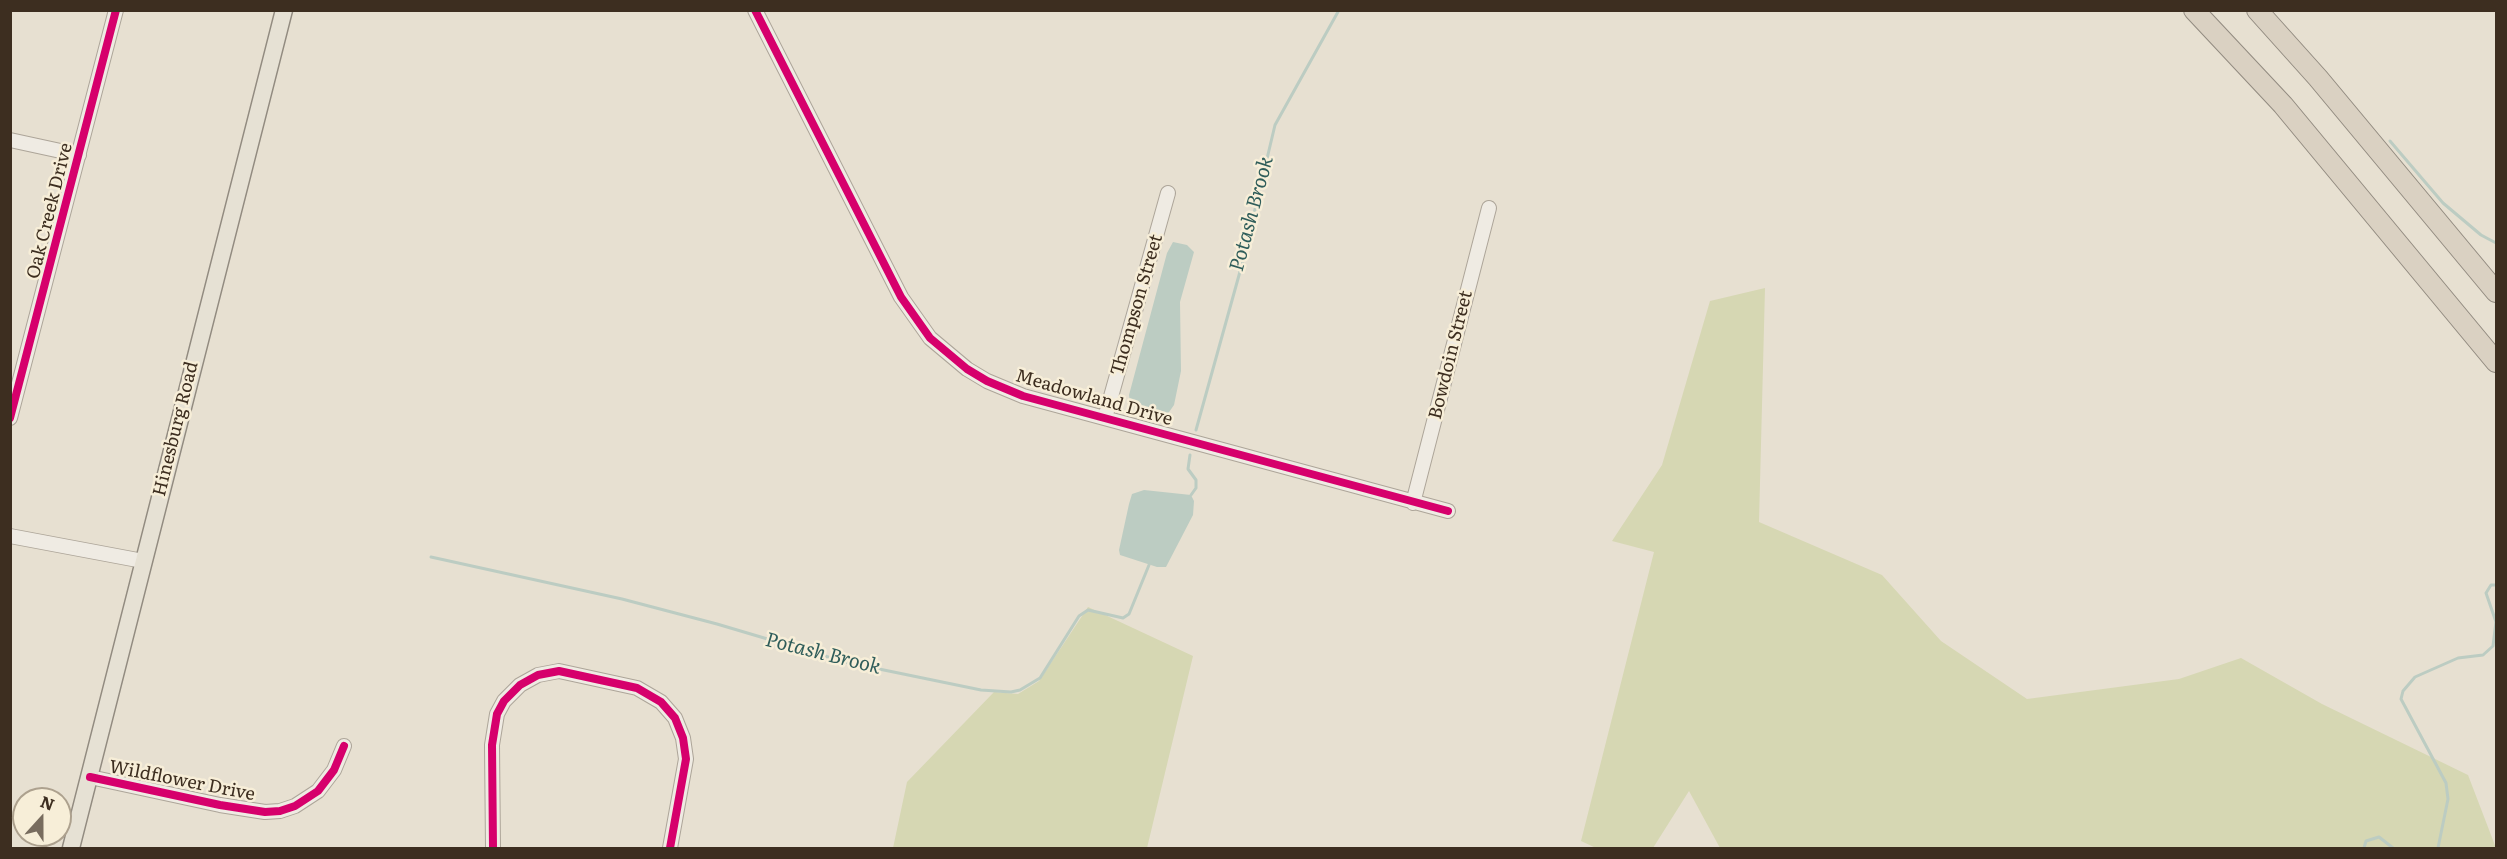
<!DOCTYPE html>
<html>
<head>
<meta charset="utf-8">
<style>
  body { margin:0 }
  #map { position:relative; width:2507px; height:859px; overflow:hidden; background:#e7e0d1; font-family:Literata,serif }
  canvas { display:block }
  .frame { position:absolute; inset:0; border:12px solid #3d2e20; pointer-events:none }
  .north { position:absolute; left:12px; top:787px; width:60px; height:60px; box-sizing:border-box; background:#f7eed8; border:2px solid #ada18e; border-radius:50%; rotate:21deg; font-size:16px; font-weight:700; line-height:24px; text-align:center; color:#3d2e20 }
  .north::after { content:''; display:block; margin:auto; width:21px; height:27px; background:#786c5e; clip-path:polygon(50% 0,100% 100%,50% 72%,0 100%) }
</style>
</head>
<body>
<div id="map">
<canvas width="2507" height="859"></canvas>
<div class="frame"></div>
<div class="north">N</div>
</div>
<script>
const ctx = document.querySelector('canvas').getContext('2d');
ctx.lineJoin = 'round';
function fillPath(path, color) { ctx.fillStyle = color; ctx.fill(path, 'evenodd'); }
const poly = rows => new Path2D(rows.map(r => 'M' + r).join(''));
function strokePath(path, color, width, dash) { ctx.strokeStyle = color; ctx.lineWidth = width; ctx.lineCap = dash ? 'butt' : 'round'; ctx.setLineDash(dash || []); ctx.stroke(path); }
function label(font, color, halo, rows, align = 'center') {
  ctx.font = font + ' Literata,serif'; ctx.lineWidth = 5; ctx.setLineDash([]); ctx.textBaseline = 'middle'; ctx.strokeStyle = halo; ctx.fillStyle = color; for (const [text, x, y, turn = 0] of rows) {
    ctx.save(); ctx.translate(x, y); ctx.rotate((+turn || 0) * Math.PI / 180); ctx.textAlign = isNaN(turn) ? turn : align; if (halo) ctx.strokeText(text, 0, 0); ctx.fillText(text, 0, 0); ctx.restore();
  }
}
fillPath(poly([
  [1765,288,1759,522,1882,575,1941,641,2027,699,2179,679,2241,658,2322,704,2468,775,2496,848,1720,848,1689,791,1653,848,1596,848,1581,841,1654,552,1612,541,1662,465,1710,301],
  [1088,607,1193,656,1147,848,893,848,907,782,994,692,1018,694,1039,681]
]), '#d6d7b3');
fillPath(poly([
  [1173,242,1187,245,1194,252,1180,302,1181,371,1174,405,1167,415,1135,405,1130,402,1129,395,1167,253],
  [1144,490,1191,495,1194,501,1193,515,1166,567,1157,567,1120,555,1119,550,1129,504,1132,494]
]), '#bcccc2');
strokePath(poly([
  [2390,141,2443,203,2481,235,2496,243],
  [1196,430,1241,268,1275,125,1339,10],
  [1190,455,1188,469,1196,480,1196,488,1191,495],
  [431,557,622,599,717,624,845,662,981,690,1011,692,1020,690,1040,678,1079,616,1088,610,1123,618,1129,614,1149,565],
  [2364,848,2366,841,2379,837,2393,848],
  [2438,848,2448,799,2446,783,2401,699,2403,691,2415,677,2458,658,2483,655,2493,646,2496,622,2486,593,2491,585,2496,585]
]), '#bcccc2', 3);
const minor = poly([
  [755,10,901,297,930,338,967,369,987,381,1023,396,1448,511],
  [10,140,79,155],
  [10,418,116,10],
  [1105,418,1168,193],
  [1413,503,1489,208],
  [10,536,143,561],
  [90,777,220,805,265,812,280,811,295,806,318,791,334,770,344,746],
  [493,848,492,745,497,714,504,701,520,685,538,675,559,671,637,688,661,702,675,718,683,738,686,759,670,848]
]);
const major = poly([
  [71,848,284,10]
]);
const highway = poly([
  [2194,10,2283,105,2496,362],
  [2257,10,2318,78,2496,292]
]);
strokePath(minor, '#ada599', 16);
strokePath(major, '#928b80', 19);
strokePath(highway, '#928b80', 22);
strokePath(minor, '#efebe3', 14);
strokePath(major, '#e6e1d4', 16);
strokePath(highway, '#dad1c2', 20);
strokePath(poly([
  [755,10,901,297,930,338,967,369,987,381,1023,396,1448,511],
  [10,418,116,10],
  [90,777,220,805,265,812,280,811,295,806,318,791,334,770,344,746],
  [493,848,492,745,497,714,504,701,520,685,538,675,559,671,637,688,661,702,675,718,683,738,686,759,670,848]
]), '#d6006c', 8);
label('18px', '#3d2e20', '#f7eed8', [
  ["Oak Creek Drive",50,211,-76],
  ["Thompson Street",1137,305,-74],
  ["Bowdoin Street",1451,355,-76],
  ["Meadowland Drive",1094,398,16],
  ["Hinesburg Road",176,429,-76],
  ["Wildflower Drive",182,781,11]
]);
label('italic 20px', '#2f5d5a', '#f7eed8', [
  ["Potash Brook",1252,214,-75],
  ["Potash Brook",823,654,14]
]);
</script>
</body>
</html>
